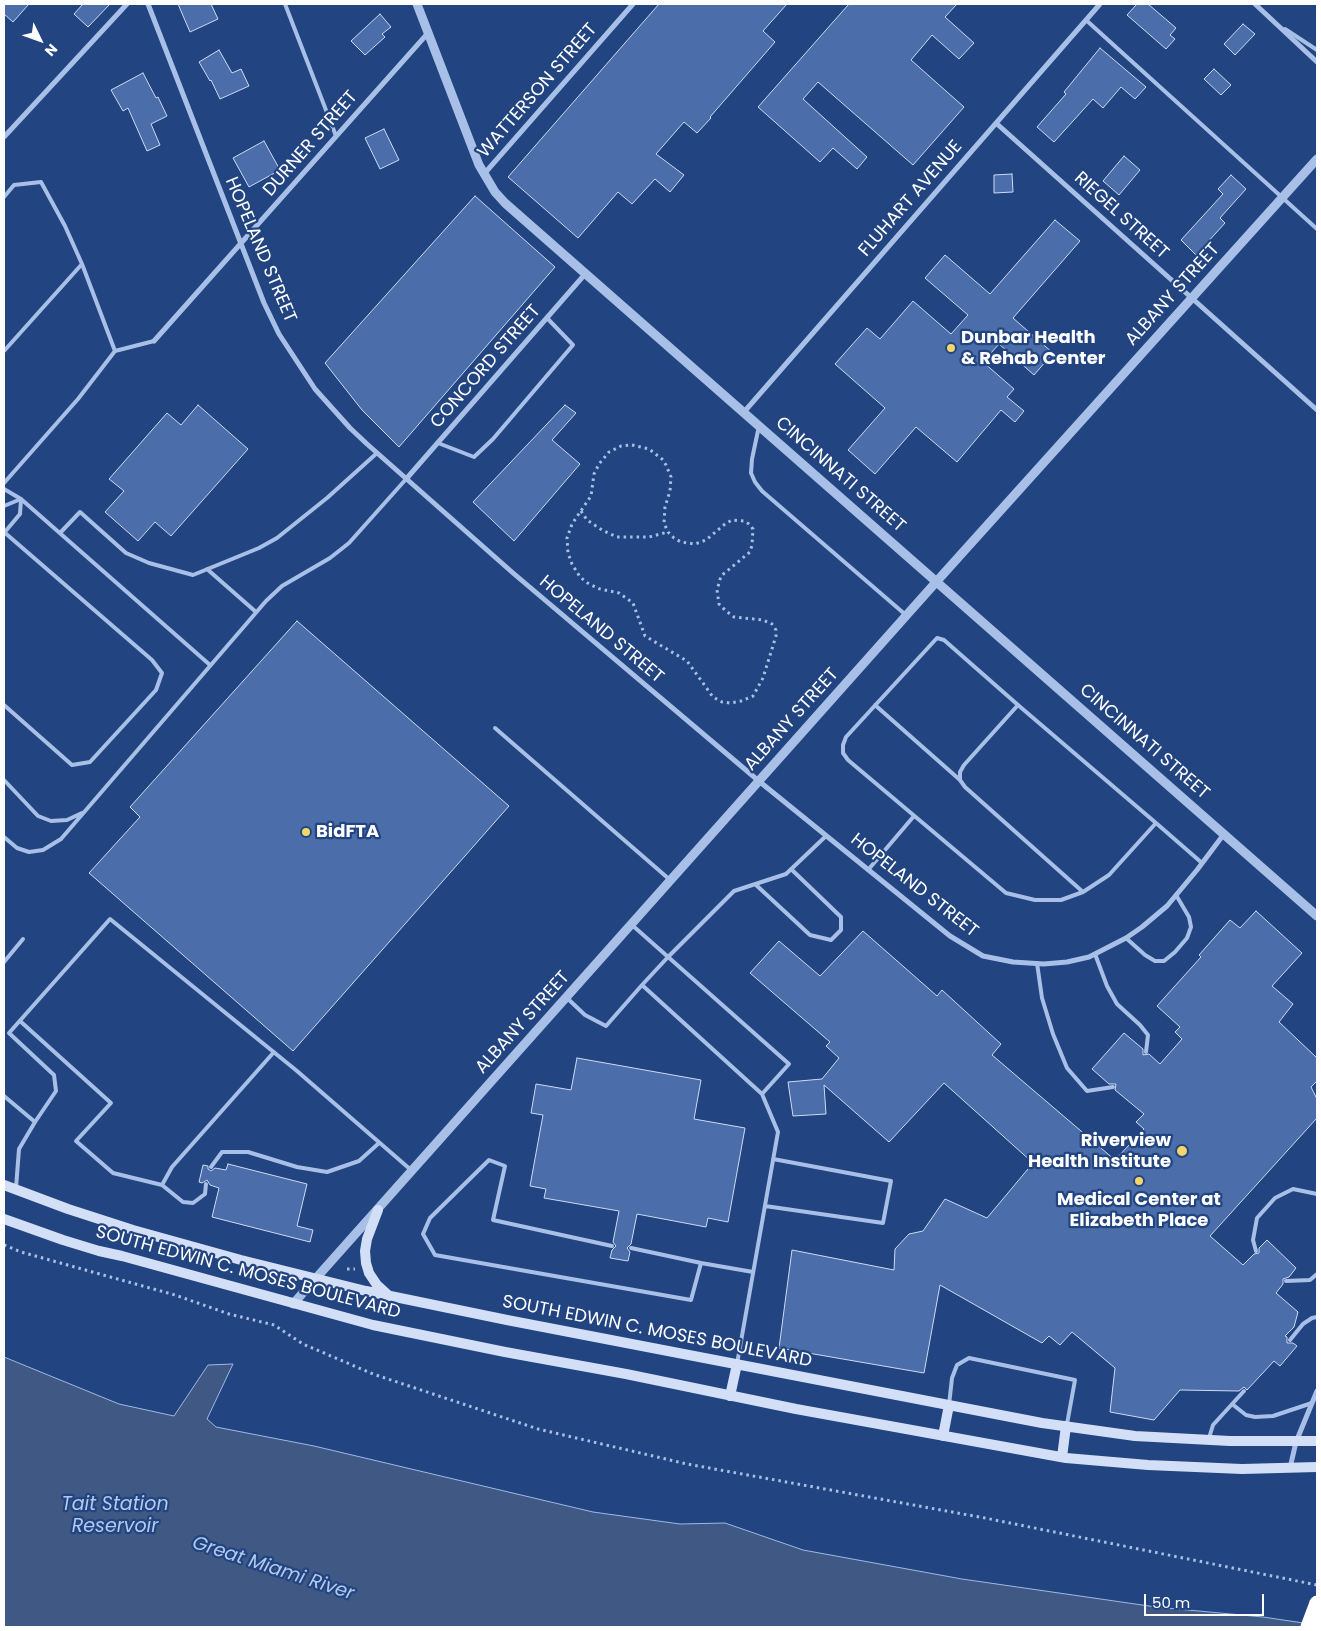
<!DOCTYPE html>
<html>
<head>
<meta charset="utf-8">
<style>
  body { margin:0 }
  #map { position:relative; width:1321px; height:1631px; overflow:hidden; background:#224480; font-family:Poppins,sans-serif }
  canvas { display:block }
  .frame { position:absolute; inset:0; border:5px solid #fff; pointer-events:none }
  .north { position:absolute; left:15px; top:15px; width:50px; height:50px; -webkit-text-stroke:4px #224480; paint-order:stroke; rotate:132deg; font-size:14px; font-weight:700; line-height:20px; text-align:center; color:#fff }
  .north::after { content:''; display:block; margin:auto; width:18px; height:22px; background:#fff; clip-path:polygon(50% 0,100% 100%,50% 72%,0 100%) }
  .scale { position:absolute; left:1144px; top:1594px; width:120px; height:22px; box-sizing:border-box; border:2px solid #fff; border-top:0; padding-left:6px; font-size:15px; line-height:18px; white-space:nowrap; color:#fff; -webkit-text-stroke:4px #224480; paint-order:stroke }
</style>
</head>
<body>
<div id="map">
<canvas width="1321" height="1631"></canvas>
<div class="frame"></div>
<div class="north">N</div>
<div class="scale">50 m</div>
</div>
<script>
const ctx = document.querySelector('canvas').getContext('2d');
ctx.lineJoin = 'round';
function fillPath(path, color) { ctx.fillStyle = color; ctx.fill(path, 'evenodd'); }
const poly = rows => new Path2D(rows.map(r => 'M' + r).join(''));
function strokePath(path, color, width, dash) { ctx.strokeStyle = color; ctx.lineWidth = width; ctx.lineCap = dash ? 'butt' : 'round'; ctx.setLineDash(dash || []); ctx.stroke(path); }
function label(font, color, halo, rows, align = 'center') {
  ctx.font = font + ' Poppins,sans-serif'; ctx.lineWidth = 4.5; ctx.setLineDash([]); ctx.textBaseline = 'middle'; ctx.strokeStyle = halo; ctx.fillStyle = color; for (const [text, x, y, turn = 0] of rows) {
    ctx.save(); ctx.translate(x, y); ctx.rotate((+turn || 0) * Math.PI / 180); ctx.textAlign = isNaN(turn) ? turn : align; if (halo) ctx.strokeText(text, 0, 0); ctx.fillText(text, 0, 0); ctx.restore();
  }
}
const water = poly([
  [4,1357,119,1404,174,1416,208,1365,233,1364,207,1419,216,1427,314,1446,593,1512,680,1524,725,1523,803,1550,962,1579,1156,1607,1263,1617,1317,1625,1317,1627,4,1627,4,1357]
]);
fillPath(water, '#405984');
strokePath(water, '#9cb9e8', 1);
const building = poly([
  [4,4,29,4,13,22,4,14,4,4],
  [83,4,110,4,88,27,74,14,83,4],
  [178,4,211,4,218,19,190,32,178,4],
  [659,4,787,4,763,31,775,42,710,117,711,118,697,133,684,122,656,154,684,175,670,192,655,179,632,204,618,192,578,238,508,177,659,4],
  [849,4,957,4,945,17,974,43,959,59,932,35,911,60,964,107,913,165,818,82,803,99,867,157,857,169,833,148,820,162,758,107,849,4],
  [1137,4,1148,4,1176,28,1170,35,1175,39,1166,49,1127,15,1137,4],
  [380,14,391,27,382,34,385,37,365,55,351,41,380,14],
  [1243,24,1255,34,1235,55,1224,44,1243,24],
  [1100,48,1146,87,1135,99,1121,87,1103,108,1093,99,1054,142,1037,127,1066,94,1064,92,1100,48],
  [219,50,232,73,241,69,249,86,220,99,211,80,210,81,199,62,219,50],
  [1214,69,1231,85,1221,95,1204,79,1214,69],
  [143,73,156,98,158,97,167,116,151,124,160,145,147,151,128,108,123,111,111,90,143,73],
  [384,129,399,160,380,169,365,138,384,129],
  [264,141,280,170,249,187,233,158,264,141],
  [1124,156,1140,170,1119,195,1103,181,1124,156],
  [1012,174,1013,192,994,193,994,175,1012,174],
  [1231,175,1246,189,1220,218,1225,223,1196,255,1181,240,1223,194,1218,189,1231,175],
  [475,196,555,267,399,447,362,410,325,363,475,196],
  [1055,220,1080,241,1013,318,1053,353,1034,375,999,344,983,362,1014,389,1007,397,1024,411,1015,422,1001,410,957,462,916,427,875,474,848,450,885,408,835,364,867,328,880,339,913,301,951,334,968,315,925,278,945,255,990,294,1055,220],
  [198,405,248,449,171,536,155,522,138,541,105,512,124,491,109,479,167,413,181,425,198,405],
  [565,405,576,413,552,440,580,464,514,541,473,502,565,405],
  [297,621,509,806,293,1051,89,873,140,817,130,807,297,621],
  [1256,911,1302,953,1272,986,1293,1004,1279,1022,1317,1058,1317,1081,1311,1087,1317,1099,1317,1118,1210,1236,1243,1265,1254,1254,1259,1253,1259,1248,1267,1240,1296,1268,1289,1277,1283,1279,1283,1284,1276,1293,1298,1312,1294,1327,1285,1336,1287,1337,1287,1343,1293,1343,1297,1346,1280,1366,1274,1361,1247,1390,1244,1387,1239,1391,1180,1390,1154,1420,1110,1412,1115,1368,1072,1332,1060,1345,1049,1336,1042,1343,940,1285,924,1373,779,1348,792,1250,894,1270,895,1249,909,1234,923,1231,945,1199,987,1218,1033,1163,944,1083,889,1142,824,1085,826,1114,793,1116,788,1082,822,1079,839,1058,826,1046,830,1042,750,973,779,941,820,976,863,931,937,996,942,990,1001,1044,992,1055,1115,1160,1144,1129,1136,1122,1144,1114,1115,1090,1116,1084,1109,1084,1092,1069,1124,1033,1143,1049,1143,1055,1149,1054,1160,1064,1182,1039,1175,1032,1180,1027,1157,1006,1201,957,1199,955,1230,920,1240,928,1256,911],
  [577,1058,701,1080,694,1119,745,1128,728,1222,708,1218,706,1227,637,1214,631,1244,627,1248,630,1252,628,1261,610,1258,612,1250,616,1246,613,1242,619,1211,544,1198,546,1189,530,1186,543,1115,531,1113,536,1084,571,1090,577,1058],
  [228,1164,307,1184,297,1226,313,1230,310,1242,212,1217,219,1188,210,1185,207,1180,202,1183,199,1182,203,1165,208,1166,208,1169,211,1171,215,1168,226,1170,228,1164]
]);
fillPath(building, '#4b6da9');
strokePath(building, '#ccdbf5', 1);
strokePath(poly([
  [632,445,649,449,662,459,666,465,671,477,670,491,665,507,664,523,668,532,674,538,681,542,695,544,706,540,725,524,732,520,744,521,749,524,753,529,752,545,750,552,721,576,717,590,719,604,726,611,734,617,763,620,772,624,776,630,776,636,763,678,753,696,741,701,730,703,722,702,713,697,687,661,645,636,633,603,619,593,600,589,589,584,580,577,572,564,568,553,567,538,572,524,591,496,594,474,599,464,609,452,621,446,632,445],
  [581,511,587,520,602,530,617,537,649,537,668,532],
  [4,1245,21,1252,175,1295,229,1314,274,1325,303,1344,373,1374,538,1429,687,1464,985,1518,1317,1585],
  [347,1269,355,1269]
]), '#a8c0e7', 3, [2.5, 4]);
strokePath(poly([
  [285,4,336,136],
  [1086,20,1317,229],
  [1285,29,1317,50],
  [4,197,14,185,41,182,65,226,82,264,115,351,154,341],
  [4,351,82,264],
  [759,426,752,459,751,473,755,482,762,491,907,616],
  [438,443,474,457,493,439,573,345,547,318],
  [4,483,78,399,115,351],
  [4,489,21,499,210,665],
  [4,506,21,499],
  [4,533,20,514,21,499],
  [60,533,80,512,126,553,149,563,193,575,259,548,277,538,327,498,377,453],
  [207,569,256,612],
  [4,705,72,765,90,762,156,690,162,673,152,660,4,532],
  [875,705,960,780],
  [1018,705,944,640,937,638,846,737,843,745,843,753,848,760,1006,893,1035,900,1061,900,1083,892],
  [495,728,669,879],
  [4,780,38,816,51,821,67,820,82,813],
  [1156,823,1109,875,1083,892,965,787,960,780,960,772,964,765,1018,705,1156,823,1202,863],
  [4,837,17,848,29,852,43,850,61,839,266,601,282,586,330,558,349,543,407,478],
  [868,870,914,816],
  [755,884,810,935,831,940,841,930,841,917,791,869],
  [632,925,789,1064,762,1094,778,1132,737,1364],
  [1126,938,1145,955,1155,961,1164,961,1175,952,1187,938,1191,927,1189,917,1176,895],
  [1095,954,1107,986,1117,1004,1140,1025,1148,1035,1146,1052],
  [4,962,23,939],
  [1037,963,1042,998,1053,1034,1067,1068,1087,1091,1113,1087],
  [567,998,585,1015,606,1026,642,985],
  [20,1021,111,1103,76,1141,113,1173,162,1185],
  [762,1094,642,985,668,957,734,891,786,874,826,836],
  [4,1096,35,1122,19,1149,16,1188],
  [35,1122,56,1091,54,1075,9,1033,110,919,297,1071,411,1170],
  [211,1167,222,1152,248,1152,297,1167,327,1172,359,1161,379,1143],
  [206,1184,205,1194,193,1203,183,1202,162,1185,172,1167,274,1052],
  [765,1206,883,1223,891,1181,773,1159],
  [612,1246,493,1220,505,1166,489,1160,430,1218,423,1234,435,1255,691,1300,701,1263,753,1272],
  [631,1248,701,1263],
  [1256,1251,1253,1240,1257,1218,1275,1198,1293,1189,1317,1194],
  [1286,1281,1310,1280,1317,1274],
  [1290,1340,1303,1324,1312,1318,1317,1317],
  [1232,1404,1246,1415,1255,1417,1273,1416,1312,1403],
  [949,1405,952,1378,957,1365,969,1358,1075,1380,1067,1424],
  [1209,1438,1213,1425,1244,1391]
]), '#a8c0e7', 4);
strokePath(poly([
  [148,4,264,303,279,334,315,389,350,428,367,444,513,573,760,782,950,936,983,956,1013,962,1044,964,1067,962,1089,957,1126,938,1142,927,1167,906,1197,870,1224,834],
  [1255,4,1317,62],
  [996,123,1317,410],
  [4,137,127,4],
  [484,174,633,4],
  [154,341,428,33],
  [744,412,1100,4],
  [407,478,586,273],
  [1290,1468,1296,1442,1317,1391]
]), '#a8c0e7', 5);
strokePath(poly([
  [417,4,479,165,495,192,505,203,1317,916],
  [293,1304,937,581,1317,159]
]), '#a8c0e7', 9);
strokePath(poly([
  [4,1185,68,1209,133,1230,241,1260,366,1291,507,1320,1042,1423,1135,1436,1230,1441,1317,1441],
  [378,1210,367,1239,365,1251,366,1263,369,1273,377,1285,388,1295],
  [4,1219,63,1240,99,1251,122,1256,373,1325,505,1352,626,1374,796,1409,1066,1458,1148,1465,1242,1469,1317,1467],
  [730,1396,737,1364],
  [943,1436,949,1405],
  [1062,1457,1066,1426]
]), '#d2dff6', 10);
strokePath(poly([
  [1308,1627,1317,1603]
]), '#fff', 15);
for (const [x, y, r, color] of [
  [951,348,5,"#f2d66b"],
  [306,832,5,"#f2d66b"],
  [1182,1151,6,"#f2d66b"],
  [1139,1181,5,"#f2d66b"]
]) { const dot = new Path2D(); dot.arc(x, y, r, 0, 2 * Math.PI); ctx.fillStyle = color; ctx.fill(dot); strokePath(dot, '#224480', 2); }
label('18px', '#fff', '#224480', [
  ["WATTERSON STREET",538,91,-49],
  ["DURNER STREET",311,144,-49],
  ["FLUHART AVENUE",911,199,-49],
  ["RIEGEL STREET",1121,216,42],
  ["HOPELAND STREET",260,250,67],
  ["ALBANY STREET",1173,295,-48],
  ["CONCORD STREET",486,367,-49],
  ["CINCINNATI STREET",840,475,41],
  ["HOPELAND STREET",601,630,40],
  ["ALBANY STREET",792,720,-48],
  ["CINCINNATI STREET",1144,742,41],
  ["HOPELAND STREET",914,886,38],
  ["ALBANY STREET",523,1023,-48],
  ["SOUTH EDWIN C. MOSES BOULEVARD",248,1273,15],
  ["SOUTH EDWIN C. MOSES BOULEVARD",657,1332,11]
]);
label('bold 18px', '#fff', '#224480', [
  ["Dunbar Health",961,338],
  ["& Rehab Center",961,359],
  ["BidFTA",316,832],
  ["Riverview",1171,1141,"right"],
  ["Health Institute",1171,1162,"right"],
  ["Medical Center at",1139,1200,"center"],
  ["Elizabeth Place",1139,1221,"center"]
], 'left');
label('italic 19px', '#b3caef', '#224480', [
  ["Tait Station",115,1505],
  ["Reservoir",115,1527],
  ["Great Miami River",273,1569,18]
]);
</script>
</body>
</html>
